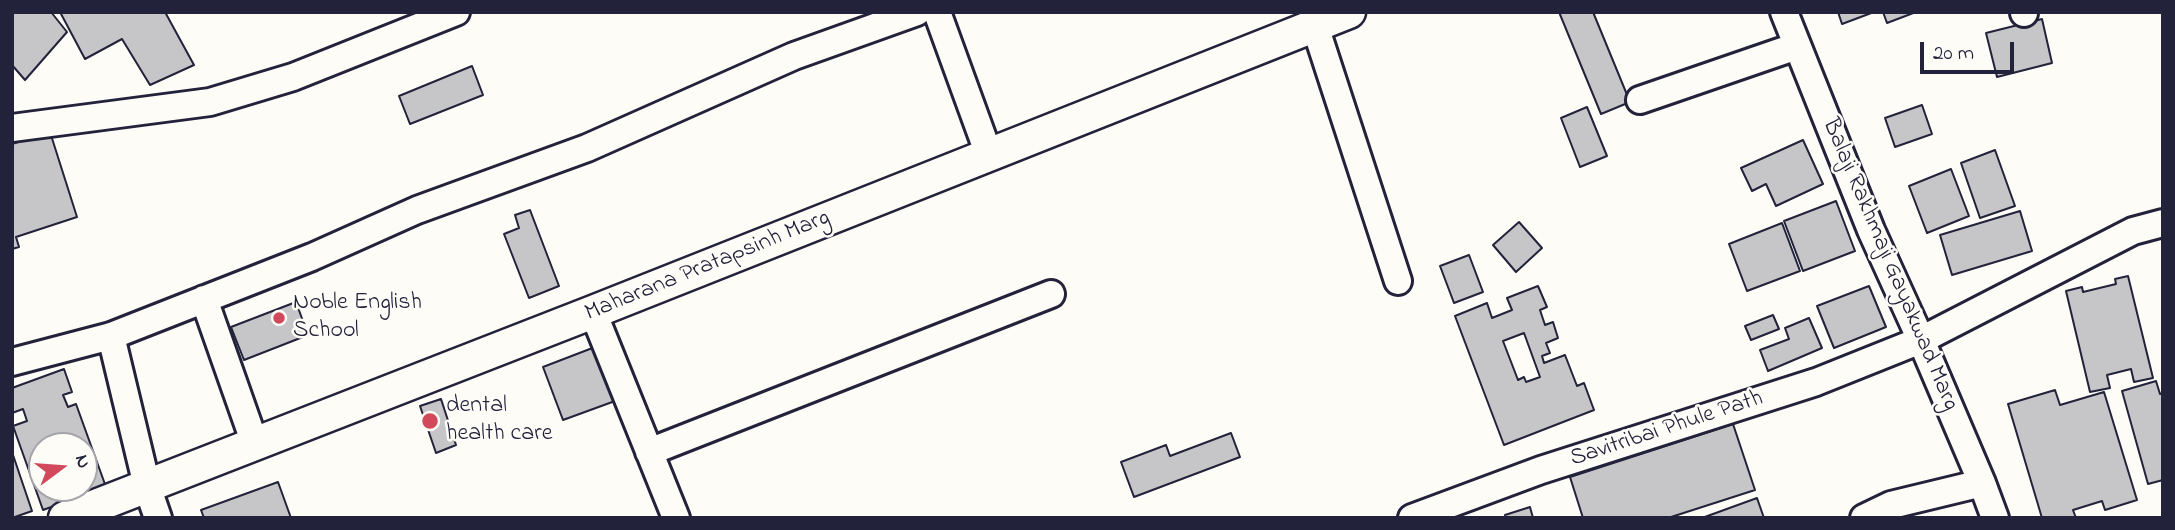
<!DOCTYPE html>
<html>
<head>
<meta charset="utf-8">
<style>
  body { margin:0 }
  #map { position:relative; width:2175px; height:530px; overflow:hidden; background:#fdfcf7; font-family:"Indie Flower",sans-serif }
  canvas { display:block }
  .frame { position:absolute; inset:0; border:14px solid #22223b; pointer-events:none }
  .north { position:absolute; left:28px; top:432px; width:70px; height:70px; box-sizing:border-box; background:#fdfcf7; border:2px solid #a5a5ac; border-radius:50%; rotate:74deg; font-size:19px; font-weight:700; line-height:28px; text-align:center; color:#22223b }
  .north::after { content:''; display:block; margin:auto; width:24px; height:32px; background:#d1495b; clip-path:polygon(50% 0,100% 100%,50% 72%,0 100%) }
  .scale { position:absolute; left:1920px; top:42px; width:94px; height:32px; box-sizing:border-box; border:4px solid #22223b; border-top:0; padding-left:9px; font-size:21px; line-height:24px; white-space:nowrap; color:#22223b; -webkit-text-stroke:5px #fdfcf7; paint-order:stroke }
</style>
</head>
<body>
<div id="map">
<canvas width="2175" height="530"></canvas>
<div class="frame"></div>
<div class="north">N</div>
<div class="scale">20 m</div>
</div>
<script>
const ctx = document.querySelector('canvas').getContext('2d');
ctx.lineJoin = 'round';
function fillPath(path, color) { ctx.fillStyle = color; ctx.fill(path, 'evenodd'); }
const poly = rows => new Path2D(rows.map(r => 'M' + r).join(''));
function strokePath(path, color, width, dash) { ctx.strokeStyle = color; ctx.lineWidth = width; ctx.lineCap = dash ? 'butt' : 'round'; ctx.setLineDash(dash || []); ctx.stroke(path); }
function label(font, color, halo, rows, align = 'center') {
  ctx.font = font + ' "Indie Flower",sans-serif'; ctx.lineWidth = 5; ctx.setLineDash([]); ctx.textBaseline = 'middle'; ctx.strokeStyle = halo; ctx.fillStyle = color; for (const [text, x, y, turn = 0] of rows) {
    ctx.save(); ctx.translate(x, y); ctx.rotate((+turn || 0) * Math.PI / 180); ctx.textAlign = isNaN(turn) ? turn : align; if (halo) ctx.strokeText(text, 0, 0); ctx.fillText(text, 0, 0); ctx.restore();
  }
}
const building = poly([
  [12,12,51,12,67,32,25,80,12,65,12,12],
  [60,12,165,12,194,65,150,85,122,39,85,59,60,12],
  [1559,12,1593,12,1630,102,1601,114,1559,12],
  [1838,12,1874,12,1842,24,1838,12],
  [1883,12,1916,12,1887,23,1883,12],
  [2042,19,2052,63,1997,77,1986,33,2042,19],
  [472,66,483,95,410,124,399,96,472,66],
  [1922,105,1932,134,1895,147,1885,118,1922,105],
  [1587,107,1607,156,1580,167,1561,118,1587,107],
  [50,132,77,217,16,237,19,247,12,249,12,144,50,132],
  [1803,140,1823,184,1776,206,1766,184,1752,191,1741,168,1803,140],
  [1995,150,2015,206,1980,218,1961,163,1995,150],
  [1951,169,1969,216,1927,233,1909,186,1951,169],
  [1836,201,1855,251,1803,271,1784,221,1836,201],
  [530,210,559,286,529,298,504,234,519,228,515,215,530,210],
  [2020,211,2032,251,1952,275,1940,235,2020,211],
  [1519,222,1542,248,1516,272,1493,245,1519,222],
  [1782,223,1800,271,1747,291,1729,244,1782,223],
  [1469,255,1483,292,1454,303,1440,266,1469,255],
  [2128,276,2153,378,2134,382,2131,369,2107,375,2110,388,2090,392,2066,291,2082,287,2083,292,2116,284,2115,279,2128,276],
  [1538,286,1547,307,1540,310,1545,325,1553,322,1558,338,1546,343,1550,353,1542,356,1544,363,1565,355,1577,386,1584,383,1594,410,1504,445,1455,316,1487,303,1492,318,1512,310,1507,298,1538,286],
  [1524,333,1540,377,1526,382,1524,377,1518,380,1503,341,1524,333],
  [1869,286,1886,327,1834,348,1817,306,1869,286],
  [296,302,308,335,244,360,231,327,296,302],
  [1773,315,1779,329,1751,340,1745,326,1773,315],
  [1809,318,1822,348,1768,371,1760,350,1789,339,1785,328,1809,318],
  [595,347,615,401,563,420,543,367,595,347],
  [64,369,72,392,63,395,68,407,76,404,106,487,43,510,13,426,27,421,23,409,12,413,12,388,64,369],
  [42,446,84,446,84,488,42,488,42,446],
  [2156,381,2160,394,2163,393,2163,480,2148,484,2122,391,2156,381],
  [2055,390,2060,405,2104,392,2137,500,2105,510,2102,501,2073,510,2076,518,2042,518,2008,404,2055,390],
  [441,399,456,445,436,453,420,406,441,399],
  [1733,424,1755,490,1668,518,1583,518,1570,477,1733,424],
  [1231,433,1240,457,1134,497,1121,462,1166,445,1170,456,1231,433],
  [12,452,32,511,12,518,12,452],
  [278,482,291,518,204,518,201,510,278,482],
  [1757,498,1764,518,1702,518,1757,498],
  [1530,507,1533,518,1506,518,1505,515,1530,507]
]);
fillPath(building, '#c6c6c8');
strokePath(building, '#22223b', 2);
const minor = poly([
  [937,12,989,155],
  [1784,12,1871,230,1921,340,1982,483,1995,518],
  [2024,12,2024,13],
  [1315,26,1398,281],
  [1640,100,1797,46],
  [12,128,210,102,293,77,456,12],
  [204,299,255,444],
  [593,312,676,518],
  [111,336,147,486,158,518],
  [12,362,111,336,312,257,417,210,587,148,794,56,917,12],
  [649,452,1051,294],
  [1412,518,1541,470,1816,382,1921,340,2133,231,2163,223],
  [1864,518,1891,505,1982,483]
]);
const tertiary = poly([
  [65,518,593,312,1349,12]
]);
strokePath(minor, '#22223b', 32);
strokePath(tertiary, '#22223b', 37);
strokePath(minor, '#fdfcf7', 26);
strokePath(tertiary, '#fdfcf7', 32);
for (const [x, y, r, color] of [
  [279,318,7,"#d1495b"],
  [430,421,9,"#d1495b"]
]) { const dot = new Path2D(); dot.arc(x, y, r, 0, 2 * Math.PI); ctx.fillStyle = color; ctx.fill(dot); strokePath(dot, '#fdfcf7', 2.5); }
label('24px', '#22223b', '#fdfcf7', [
  ["Balaji Rakhmaji Gayakwad Marg",1889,265,67],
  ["Maharana Pratapsinh Marg",708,267,-22],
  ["Savitribai Phule Path",1667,430,-18]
]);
label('24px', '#22223b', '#fdfcf7', [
  ["Noble English",293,304],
  ["School",293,332],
  ["dental",446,407],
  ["health care",446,435]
], 'left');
</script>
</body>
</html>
